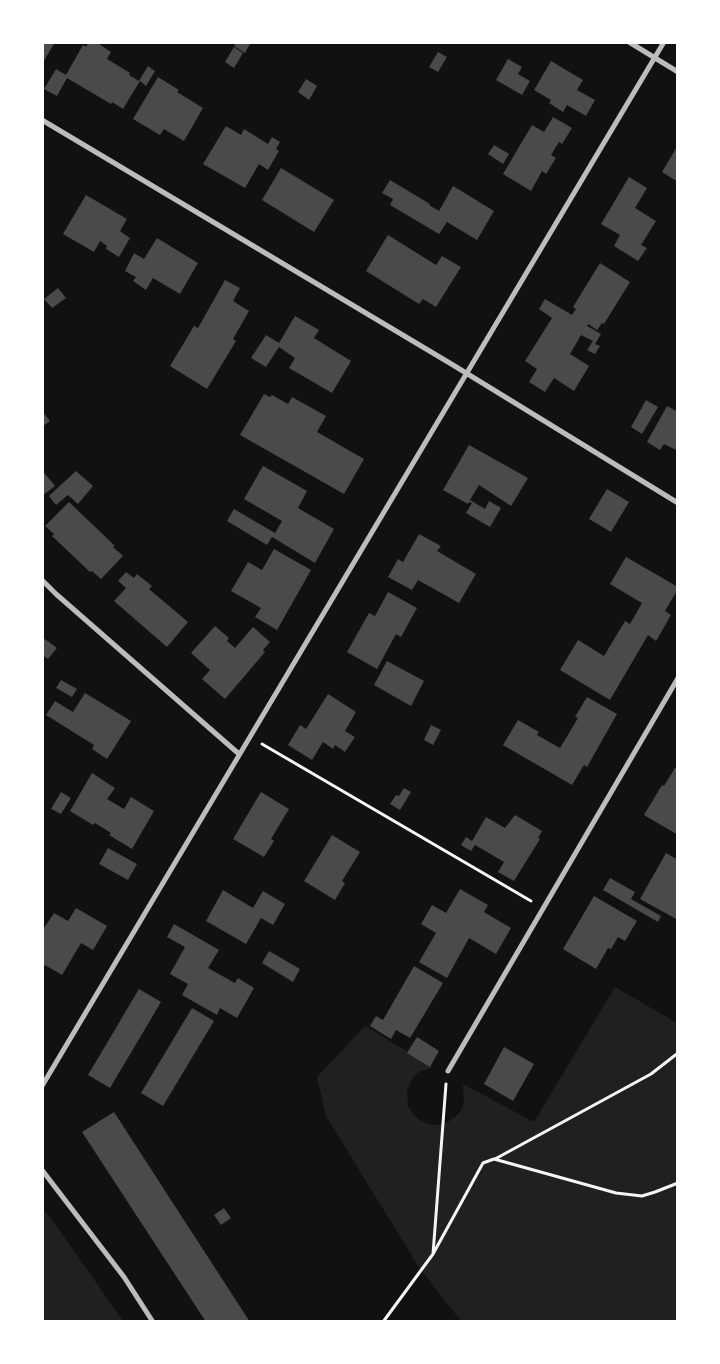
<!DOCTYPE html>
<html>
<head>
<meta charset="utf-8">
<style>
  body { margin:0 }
  #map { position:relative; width:720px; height:1364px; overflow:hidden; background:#111; font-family:"Source Sans 3",sans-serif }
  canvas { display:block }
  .frame { position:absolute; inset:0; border:44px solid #fff; pointer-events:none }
</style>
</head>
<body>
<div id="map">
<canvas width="720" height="1364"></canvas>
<div class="frame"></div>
</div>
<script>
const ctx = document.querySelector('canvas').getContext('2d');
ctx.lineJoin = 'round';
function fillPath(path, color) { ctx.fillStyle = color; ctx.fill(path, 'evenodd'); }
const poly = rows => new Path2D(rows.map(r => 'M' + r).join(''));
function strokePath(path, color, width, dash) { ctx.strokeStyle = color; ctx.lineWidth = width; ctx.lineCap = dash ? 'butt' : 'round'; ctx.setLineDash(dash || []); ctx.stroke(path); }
fillPath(poly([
  [615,987,677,1023,677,1321,461,1321,420,1269,326,1116,317,1077,365,1026,433,1067,419,1072,414,1076,407,1090,408,1106,413,1114,420,1120,428,1124,437,1125,446,1123,454,1118,460,1112,464,1103,463,1084,534,1122],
  [42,1208,53,1221,123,1321,43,1321]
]), '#202020');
fillPath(poly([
  [42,42,55,42,42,64],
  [89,42,96,42,111,52,107,59,130,73,129,75,139,81,148,66,155,71,146,86,140,81,123,109,112,102,111,104,67,78,57,96,44,89,56,69,66,75,83,45,86,47],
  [237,42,251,42,245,53,234,46],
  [234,47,243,53,234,68,225,62],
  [438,52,447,57,438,72,429,67],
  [508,59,522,67,518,74,530,81,522,95,496,80],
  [551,61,583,80,577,90,595,100,586,116,567,105,563,112,549,103,551,100,534,90],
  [158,77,179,90,177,92,203,108,184,141,164,129,160,135,133,119],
  [306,79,317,86,309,100,298,92],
  [553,117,572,128,562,144,559,142,551,155,556,158,546,174,542,171,531,191,503,174,532,125,544,132],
  [226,126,241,135,244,129,268,144,272,137,280,142,276,149,279,151,268,170,259,164,245,188,203,164],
  [494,145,509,154,503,164,488,154],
  [678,145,678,182,662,172],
  [281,168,334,200,314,232,262,200],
  [629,177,647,188,635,208,656,221,641,245,647,248,638,261,614,246,620,235,601,224],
  [390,180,430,204,429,205,439,211,453,186,494,211,477,240,447,222,439,234,390,205,393,199,382,193],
  [86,195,127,219,120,231,130,238,119,257,106,249,107,246,100,241,94,252,63,234],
  [388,235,436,265,442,256,461,267,436,307,423,299,419,304,366,271],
  [157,238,198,263,180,294,153,278,146,290,133,281,136,277,125,271,134,253,144,259],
  [600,263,630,282,604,324,602,323,597,330,588,324,587,326,601,334,595,344,600,346,595,354,587,350,593,341,581,335,570,354,589,366,574,391,554,378,545,392,529,382,537,369,525,361,552,318,539,309,545,299,572,315,576,309,573,307],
  [225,280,240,288,233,301,249,311,233,339,236,341,207,389,170,366,194,326,198,328],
  [58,288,66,298,52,308,44,299],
  [295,316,319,330,314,338,351,361,332,393,289,368,295,358,279,347,266,367,251,358,266,335,279,343],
  [264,394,270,397,272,395,288,404,292,397,326,416,317,432,364,459,344,494,240,435],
  [646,400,658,407,642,434,631,427],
  [667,406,678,412,678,451,664,444,660,450,647,442],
  [42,411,50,421,42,427],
  [469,445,528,478,511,506,479,485,470,500,485,509,489,501,501,508,490,527,466,513,472,503,469,502,468,504,443,490],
  [263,466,307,491,298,508,334,529,315,563,272,537,267,545,227,521,234,509,275,533,282,521,244,499],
  [42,470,55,486,42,496],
  [76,471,93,486,78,504,68,495,56,505,49,496],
  [607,489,629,502,611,532,589,519],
  [69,502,115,546,113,547,123,556,101,579,92,571,90,572,52,536,54,534,45,526],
  [419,534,441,546,437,551,476,574,459,603,418,580,412,590,388,577,398,559,403,562],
  [274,549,311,570,277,630,255,617,261,608,231,591,248,562,262,570],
  [626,557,678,587,678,589,665,611,671,615,656,641,648,635,610,700,560,670,578,640,604,656,625,621,630,624,642,603,610,584],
  [126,572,134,578,137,574,152,586,149,589,188,622,167,647,114,601,126,588,118,581],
  [388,592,417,608,401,637,396,634,377,669,347,652,369,613,375,616],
  [215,626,229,638,227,641,235,648,253,627,270,642,263,650,265,652,225,699,202,679,210,670,191,653],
  [42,637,57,648,48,659,42,655],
  [387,661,424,681,411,706,374,685],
  [61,680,77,689,72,697,56,688],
  [85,693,131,721,107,759,92,749,94,745,46,715,55,701,73,712],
  [328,694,356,712,345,731,355,737,345,752,335,745,333,749,323,742,312,760,288,745,300,725,306,729],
  [587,697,617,714,587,767,584,765,572,785,503,745,518,720,539,732,537,735,560,748,578,718,575,717],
  [431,725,441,730,433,745,424,740],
  [675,768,678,769,678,835,644,815,662,785,664,786],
  [92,773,115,788,107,799,124,809,131,797,154,811,132,849,109,835,111,833,95,823,93,825,70,811],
  [404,788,411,792,400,810,390,804,396,795,399,796],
  [61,792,71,798,61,814,51,809],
  [261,792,289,809,271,839,274,841,264,857,233,839],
  [515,815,542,831,538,838,540,839,514,881,498,872,504,862,475,845,471,851,461,845,466,837,472,841,486,817,505,828],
  [332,835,360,852,342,881,345,883,335,900,304,881],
  [108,848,137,864,128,880,99,864],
  [666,853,678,860,678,920,640,899],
  [610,878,635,892,631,899,661,916,658,922,603,890],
  [460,889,488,905,484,912,511,928,496,954,469,938,447,978,419,962,436,933,421,924,432,905,446,913],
  [223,890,253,908,263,891,285,904,273,925,261,918,246,944,206,921],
  [594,896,637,921,625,941,618,937,611,949,608,948,596,969,563,949],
  [76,908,107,926,93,950,81,943,62,975,45,965,42,969,42,931,54,913,68,921],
  [174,924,219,950,208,968,235,983,238,978,254,988,237,1018,220,1008,217,1015,182,995,188,984,170,974,185,947,167,937],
  [269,951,300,969,293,982,262,963],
  [414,966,443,983,410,1038,396,1030,391,1039,370,1026,376,1016,383,1020],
  [139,989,161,1002,110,1088,88,1075],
  [192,1008,214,1021,163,1106,141,1093],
  [417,1037,439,1051,430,1067,407,1053],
  [504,1047,534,1064,513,1101,484,1084],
  [114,1112,250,1322,206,1322,82,1132],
  [224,1208,231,1218,221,1225,214,1215]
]), '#4a4a4a');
strokePath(poly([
  [262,744,531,901],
  [495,1159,651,1074,678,1053],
  [433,1254,483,1163,494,1159,616,1193,642,1196,655,1192,678,1183],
  [383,1322,433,1254,446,1084]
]), '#f5f5f5', 3);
strokePath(poly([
  [629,42,678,72],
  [42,120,453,365,678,503],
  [42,580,56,594,239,754],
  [448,1071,678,678],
  [42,1086,664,42],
  [42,1170,124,1277,153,1322]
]), '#bcbcbc', 5);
</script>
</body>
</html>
